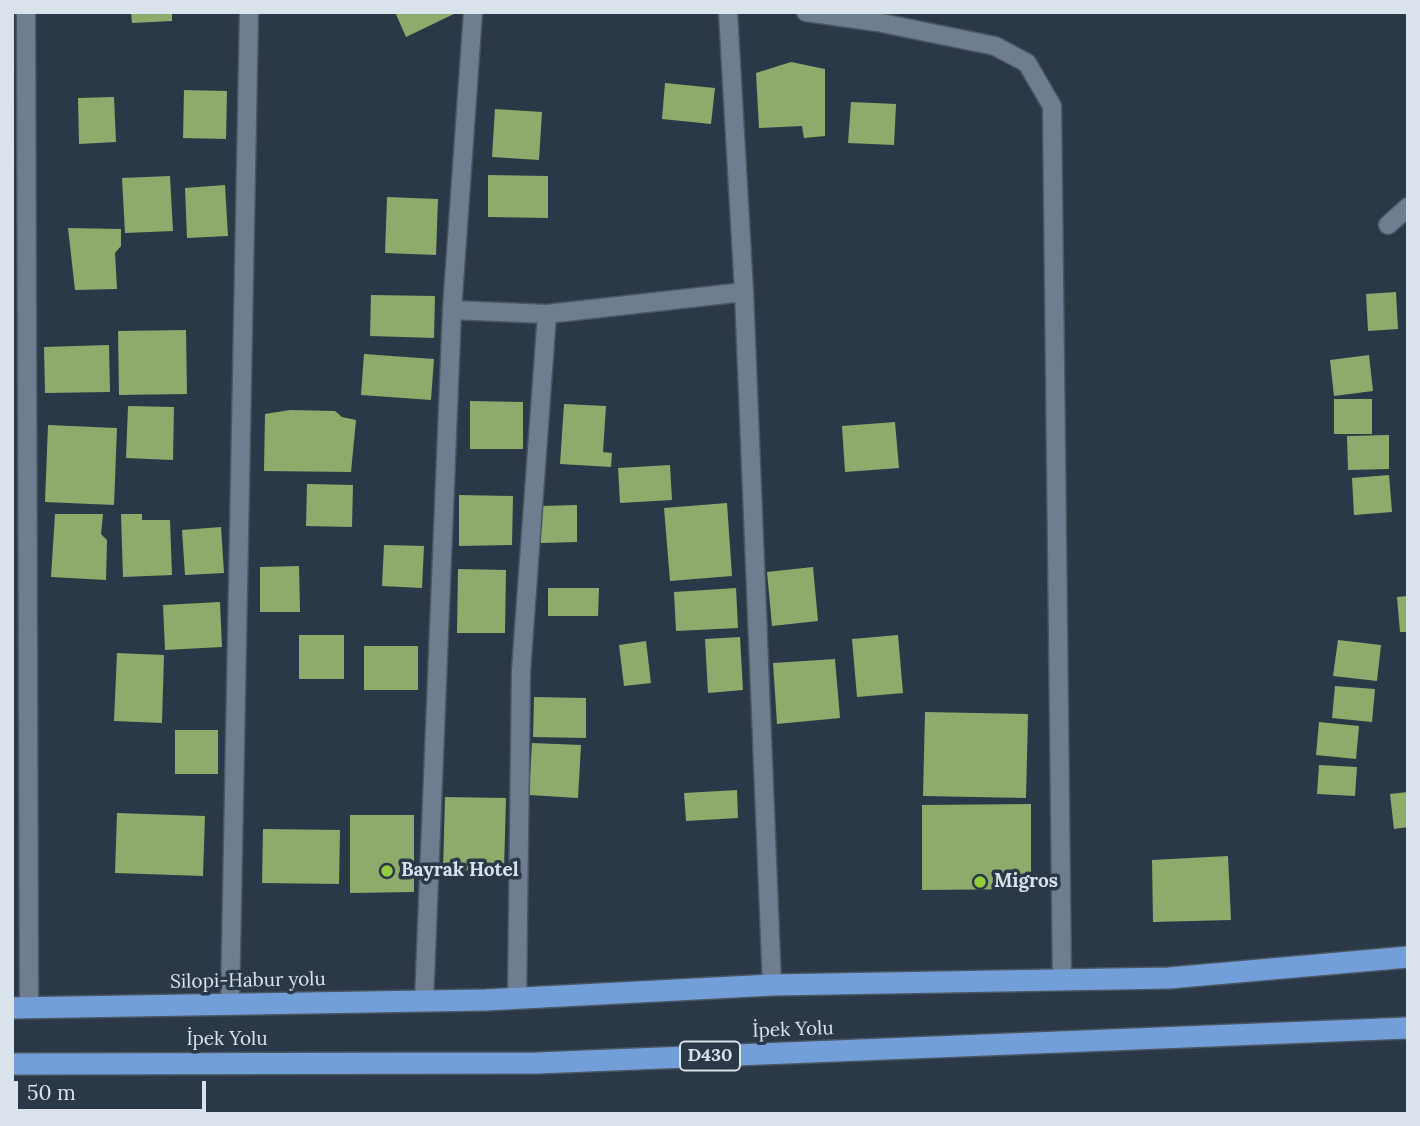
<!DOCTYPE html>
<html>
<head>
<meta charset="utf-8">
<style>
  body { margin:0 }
  #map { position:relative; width:1420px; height:1126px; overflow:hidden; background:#2b3848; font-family:Lora,serif }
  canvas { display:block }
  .frame { position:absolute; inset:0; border:14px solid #dae2ec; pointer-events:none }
  .scale { position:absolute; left:14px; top:1081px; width:192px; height:32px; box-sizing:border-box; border:4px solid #dae2ec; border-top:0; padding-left:9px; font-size:21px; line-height:24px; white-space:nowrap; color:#dae2ec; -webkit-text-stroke:5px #2b3848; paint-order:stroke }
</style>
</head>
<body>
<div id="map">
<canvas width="1420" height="1126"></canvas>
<div class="frame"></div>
<div class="scale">50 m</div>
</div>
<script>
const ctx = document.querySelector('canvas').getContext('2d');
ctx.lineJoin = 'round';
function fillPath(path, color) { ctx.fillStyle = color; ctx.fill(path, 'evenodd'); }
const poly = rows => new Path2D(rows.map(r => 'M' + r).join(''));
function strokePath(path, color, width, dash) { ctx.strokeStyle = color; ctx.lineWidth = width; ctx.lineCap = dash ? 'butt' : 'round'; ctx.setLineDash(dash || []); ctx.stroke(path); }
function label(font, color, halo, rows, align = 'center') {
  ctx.font = font + ' Lora,serif'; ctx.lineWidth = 7; ctx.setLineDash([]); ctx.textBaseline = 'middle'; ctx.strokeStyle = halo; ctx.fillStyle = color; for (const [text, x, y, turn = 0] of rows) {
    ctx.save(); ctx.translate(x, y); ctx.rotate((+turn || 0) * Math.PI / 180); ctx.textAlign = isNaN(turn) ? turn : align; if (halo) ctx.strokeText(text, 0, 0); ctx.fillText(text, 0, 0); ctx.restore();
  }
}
fillPath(poly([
  [131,12,172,12,172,21,132,23],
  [395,12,458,12,406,37],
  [791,62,825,69,825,136,804,138,802,126,759,128,756,73],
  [665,83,715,88,711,124,662,119],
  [184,90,227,91,226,139,183,138],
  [114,97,116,142,79,144,78,98],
  [851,102,896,104,894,145,848,143],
  [495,109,542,112,539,160,492,157],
  [488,175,548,176,548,218,488,217],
  [170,176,173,231,125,233,122,178],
  [225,185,228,236,187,238,185,188],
  [387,197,438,199,436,255,385,253],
  [68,228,121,229,121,246,115,253,117,289,75,290],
  [1396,292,1398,329,1368,331,1366,294],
  [371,295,435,296,434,338,370,336],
  [186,330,187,394,119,395,118,331],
  [109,345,110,392,45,393,44,347],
  [364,354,434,359,431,400,361,395],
  [1369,355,1373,391,1334,396,1330,360],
  [1334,399,1372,399,1372,434,1334,434],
  [470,401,523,402,523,449,470,449],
  [564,404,606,406,603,452,612,453,611,467,560,464],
  [128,406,174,407,173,460,126,458],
  [290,410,335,411,342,417,356,420,351,472,264,471,265,414],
  [895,422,899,468,845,472,842,426],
  [48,425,117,428,114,505,45,502],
  [1389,435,1389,469,1348,470,1347,436],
  [670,465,672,500,620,503,618,468],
  [1389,475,1392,512,1354,515,1352,478],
  [307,484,353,485,352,527,306,526],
  [459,495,513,496,512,545,459,546],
  [727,503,732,576,670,581,664,508],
  [577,505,577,542,541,543,541,506],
  [55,514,103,514,101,534,107,540,106,580,51,577],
  [121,514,142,514,142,520,170,520,172,575,123,577],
  [221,527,224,573,185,575,182,530],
  [384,545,424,546,422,588,382,586],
  [299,566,300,612,260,612,260,567],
  [813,567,818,621,772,626,767,572],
  [458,569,506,570,505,633,457,633],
  [548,588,599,588,598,616,548,616],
  [736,588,738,628,676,631,674,592],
  [1408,596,1408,632,1400,632,1397,597],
  [220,602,222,647,165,650,163,605],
  [299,635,344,635,344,679,299,679],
  [898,635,903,693,857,697,852,639],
  [740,637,743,690,708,693,705,639],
  [1338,640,1381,645,1377,681,1333,676],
  [646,641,651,683,624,686,619,645],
  [364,646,418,646,418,690,364,690],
  [117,653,164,655,162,723,114,721],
  [835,659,840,718,777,724,773,663],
  [1335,686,1375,689,1372,722,1332,718],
  [534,697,586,698,586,738,533,737],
  [925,712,1028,714,1026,798,923,796],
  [1319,722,1359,726,1356,759,1316,755],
  [175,730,218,730,218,774,175,774],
  [532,743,581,745,578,798,529,795],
  [1319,765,1357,767,1355,796,1317,794],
  [737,790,738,818,686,821,684,793],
  [1408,792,1408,827,1394,829,1390,794],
  [445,797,506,798,504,871,443,870],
  [1031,804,1031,889,922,890,922,805],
  [117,813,205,816,203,876,115,873],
  [350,815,414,815,414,892,350,893],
  [263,829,340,830,339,884,262,883],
  [1228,856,1231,920,1153,922,1152,860]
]), '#8eab6c');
const minor = poly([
  [26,12,29,1008],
  [728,12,744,292,772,985],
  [806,12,877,22,995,46,1027,63,1052,106,1062,980],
  [1388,225,1408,207],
  [452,310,547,314,744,292],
  [517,998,521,671,547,314],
  [424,1001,452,310,473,12],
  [230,1004,249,12]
]);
const highway = poly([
  [12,1008,485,1000,772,985,1169,978,1408,957],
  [12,1064,537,1063,1408,1028]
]);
strokePath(minor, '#4b5663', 21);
strokePath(highway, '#4b5663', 24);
strokePath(minor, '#6f7d90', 18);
strokePath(highway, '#739fd9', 21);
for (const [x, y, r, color] of [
  [387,871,7,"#93cc3d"],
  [980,882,7,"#93cc3d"]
]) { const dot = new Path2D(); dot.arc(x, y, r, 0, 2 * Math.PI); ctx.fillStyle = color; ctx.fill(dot); strokePath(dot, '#2b3848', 2.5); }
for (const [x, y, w] of [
  [710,1056,60]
]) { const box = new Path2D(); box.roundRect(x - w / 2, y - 14.5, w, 29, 5); ctx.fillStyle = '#2b3848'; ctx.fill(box); strokePath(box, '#dae2ec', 2); }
label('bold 18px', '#dae2ec', null, [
  ["D430",710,1056]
]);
label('bold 19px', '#dae2ec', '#2b3848', [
  ["Bayrak Hotel",401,871],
  ["Migros",994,882]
], 'left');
label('19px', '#dae2ec', '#2b3848', [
  ["Silopi-Habur yolu",248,981,-1],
  ["İpek Yolu",793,1030,-2],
  ["İpek Yolu",227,1040]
]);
</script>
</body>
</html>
